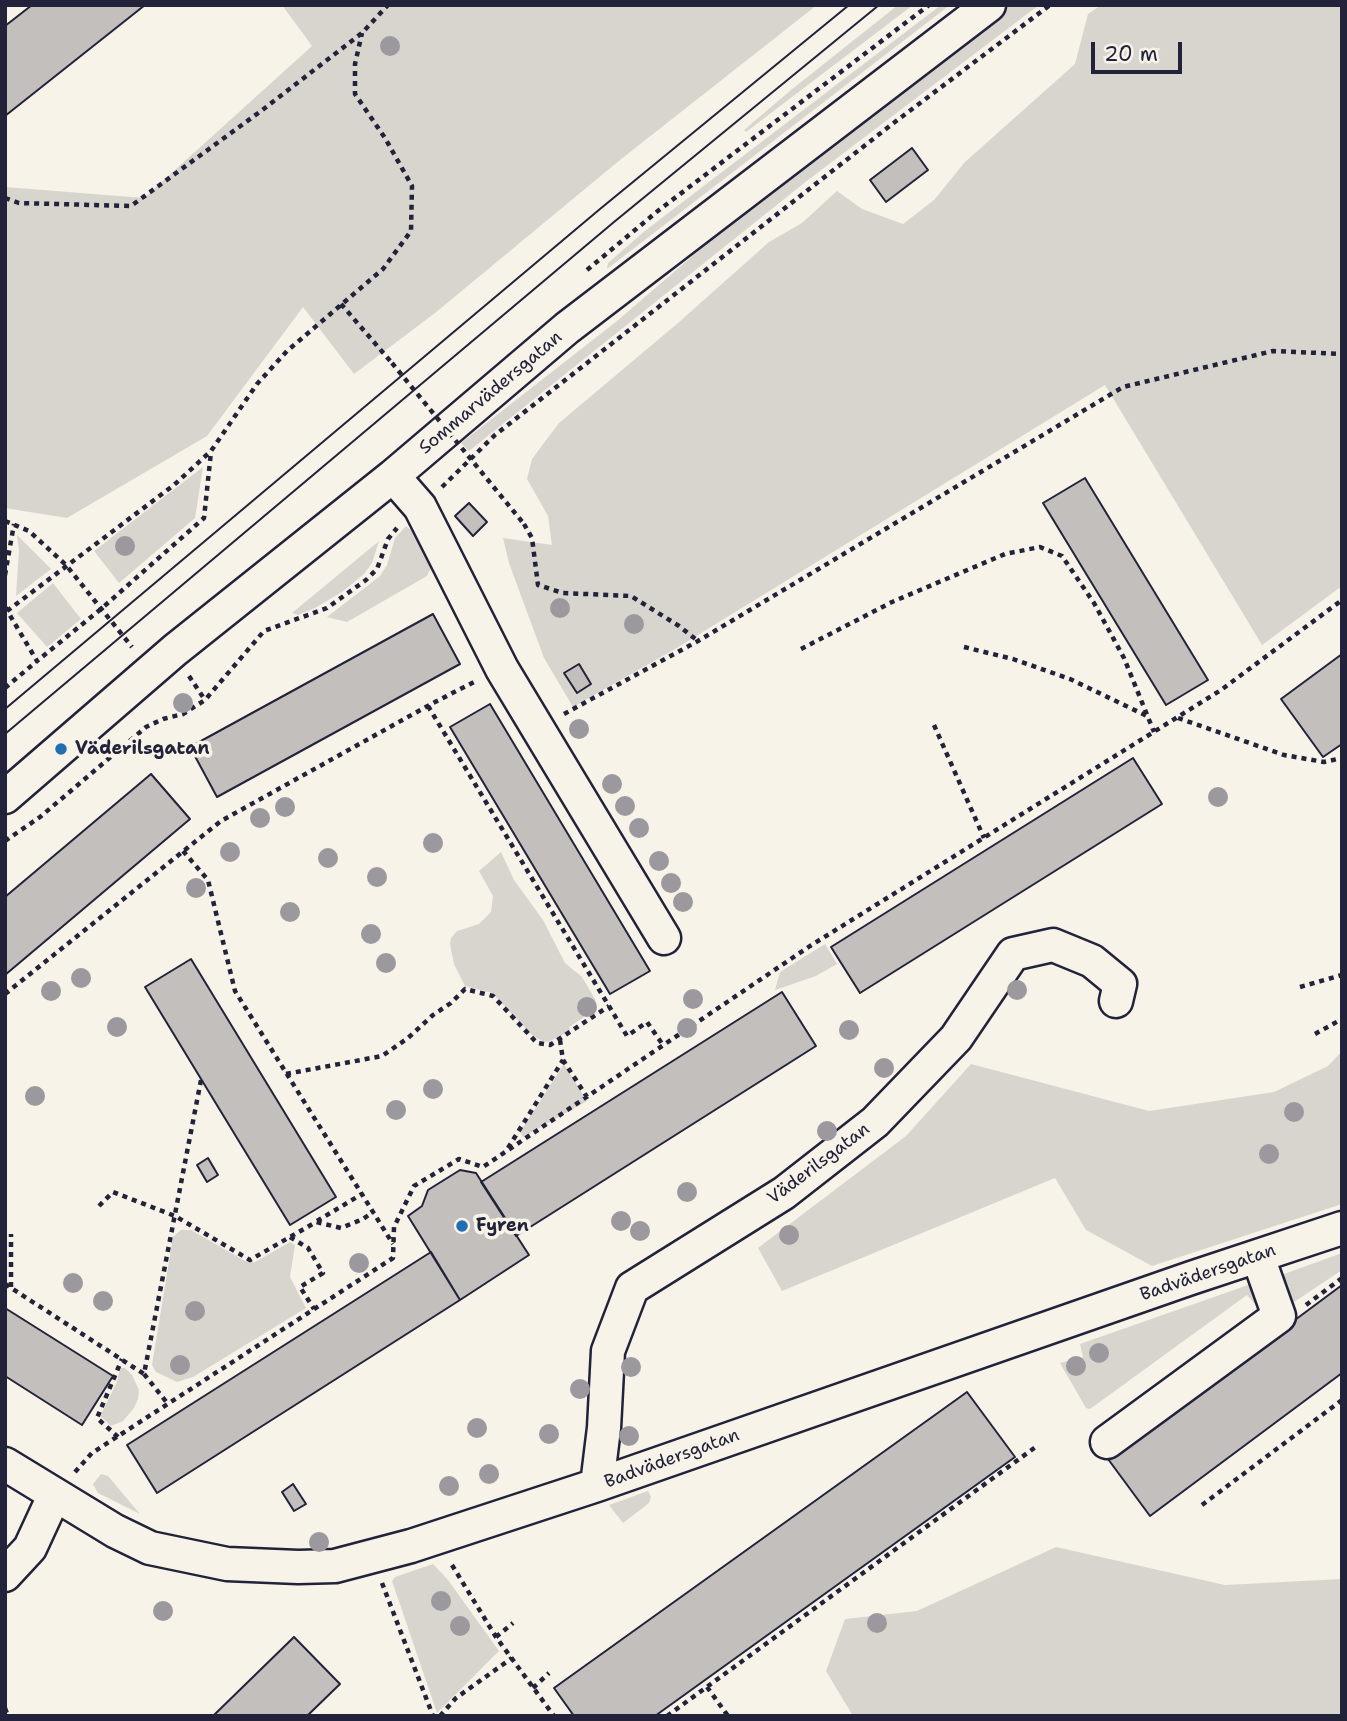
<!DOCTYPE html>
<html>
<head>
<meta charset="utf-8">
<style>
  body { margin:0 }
  #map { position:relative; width:1347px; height:1721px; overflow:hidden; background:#f7f3e8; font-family:"Shantell Sans",sans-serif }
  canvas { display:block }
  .frame { position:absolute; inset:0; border:7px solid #22223b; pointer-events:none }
  .scale { position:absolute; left:1091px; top:42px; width:91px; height:32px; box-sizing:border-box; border:4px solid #22223b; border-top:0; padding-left:9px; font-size:21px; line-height:24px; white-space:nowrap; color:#22223b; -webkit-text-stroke:5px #f7f3e8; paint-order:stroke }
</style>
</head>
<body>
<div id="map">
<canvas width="1347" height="1721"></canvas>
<div class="frame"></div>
<div class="scale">20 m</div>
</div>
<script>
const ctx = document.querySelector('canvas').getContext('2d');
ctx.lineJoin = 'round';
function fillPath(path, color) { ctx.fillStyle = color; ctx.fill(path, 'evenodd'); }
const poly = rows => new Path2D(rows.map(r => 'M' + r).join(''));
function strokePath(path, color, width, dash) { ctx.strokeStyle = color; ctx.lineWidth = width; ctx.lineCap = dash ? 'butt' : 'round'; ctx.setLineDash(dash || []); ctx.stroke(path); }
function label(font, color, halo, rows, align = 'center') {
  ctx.font = font + ' "Shantell Sans",sans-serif'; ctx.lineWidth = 7; ctx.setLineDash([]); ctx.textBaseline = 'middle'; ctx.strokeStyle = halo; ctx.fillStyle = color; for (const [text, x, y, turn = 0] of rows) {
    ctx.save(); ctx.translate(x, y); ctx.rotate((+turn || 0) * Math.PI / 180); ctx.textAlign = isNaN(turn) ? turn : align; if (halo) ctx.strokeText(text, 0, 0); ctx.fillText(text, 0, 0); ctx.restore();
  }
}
fillPath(poly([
  [282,5,817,5,620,160,435,313,354,374,303,307,207,436,67,518,5,508,5,187,144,198,312,46],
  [898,5,913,5,746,132,744,130,791,90],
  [941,5,950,5,607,269,608,263,646,230],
  [1011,5,1039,5,808,180,469,451,461,443,617,321,776,184],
  [1101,5,1342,5,1342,586,1262,645,1105,385,675,649,573,707,544,658,509,563,503,538,552,545,548,516,527,479,532,459,559,423,678,323,769,242,802,223,837,191,862,209,903,224,934,200,965,162,1075,64,1088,14],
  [203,467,195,518,119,583,94,551],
  [406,526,429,546,433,564,427,576,347,622,327,617,380,576,387,565,395,538],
  [17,535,51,569,16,596,19,550],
  [379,541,372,563,364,574,342,592,315,608,298,615,292,613],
  [53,583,81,619,47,647,17,613],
  [501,852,514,880,543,920,565,963,582,977,595,999,596,1009,569,1027,570,1031,548,1042,542,1041,532,1035,492,993,465,986,454,964,450,944,451,938,457,931,479,924,491,912,493,896,479,871],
  [825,944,837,964,816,976,775,990,780,972],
  [1342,1051,1342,1204,1152,1266,1086,1230,1055,1178,782,1291,758,1248,906,1136,971,1064,1149,1111,1274,1092,1328,1066],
  [564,1064,587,1101,523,1137,520,1132],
  [181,1230,191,1230,245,1261,255,1262,290,1242,295,1245,290,1277,306,1308,193,1377,177,1382,156,1372,152,1365,173,1237],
  [1342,1253,1342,1270,1291,1304,1282,1279,1284,1274],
  [1251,1284,1253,1285,1262,1307,1259,1309,1247,1295,1090,1409,1086,1408,1060,1363,1083,1357,1080,1344],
  [120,1368,125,1368,132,1375,139,1390,138,1399,134,1408,123,1421,111,1426,100,1416,117,1382],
  [101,1474,108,1476,140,1514,98,1493,93,1484],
  [648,1491,651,1497,649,1503,623,1523,609,1505],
  [1056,1547,1225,1585,1342,1579,1342,1716,853,1716,826,1671,845,1619,917,1611],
  [433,1564,448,1580,499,1651,437,1713,392,1581,395,1577]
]), '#d8d5cf');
const building = poly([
  [32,5,145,5,5,116,5,26,32,5],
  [912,148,928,170,886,202,870,180,912,148],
  [1085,478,1208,680,1166,705,1043,503,1085,478],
  [469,503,487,522,473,536,455,516,469,503],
  [433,614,460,664,217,797,190,747,433,614],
  [1342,654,1342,744,1323,757,1281,699,1342,654],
  [579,664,591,684,577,693,564,673,579,664],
  [490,704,650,971,610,994,450,727,490,704],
  [1133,758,1162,804,860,993,831,947,1133,758],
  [151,774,190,819,5,975,5,897,151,774],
  [191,959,336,1197,290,1225,145,987,191,959],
  [782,992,816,1046,516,1236,481,1182,782,992],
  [208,1158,218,1175,207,1182,197,1165,208,1158],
  [460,1170,476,1173,529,1255,460,1300,408,1216,422,1206,428,1190,460,1170],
  [431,1252,460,1300,157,1493,127,1445,431,1252],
  [1342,1285,1342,1373,1150,1516,1108,1459,1342,1285],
  [5,1308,113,1376,82,1425,5,1376,5,1308],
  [967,1392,1015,1457,655,1716,574,1716,554,1688,967,1392],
  [293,1484,306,1504,294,1511,282,1492,293,1484],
  [294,1637,340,1684,307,1716,213,1716,294,1637]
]);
fillPath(building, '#c2bfbd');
strokePath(building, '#22223b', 2);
const minor = poly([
  [393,476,420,507,502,669,664,938],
  [5,797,175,650,393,476,567,328,989,5],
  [1107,1442,1279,1316,1258,1257],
  [5,1464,115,1531,150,1548,227,1564,298,1567,335,1566,411,1546,597,1485,1191,1278,1342,1228],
  [597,1485,604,1428,608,1351,632,1288,784,1193,875,1122,956,1038,1013,954,1053,945,1092,961,1120,984,1116,1001],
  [5,1575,30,1548,54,1496]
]);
strokePath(minor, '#22223b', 37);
strokePath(poly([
  [5,198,19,203,131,206,261,111,362,33,388,5],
  [587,270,659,210,929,5],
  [341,304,392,363],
  [442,487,495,435,891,125,1050,5],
  [5,521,29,531,66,565,132,647],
  [524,524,532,538,538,585,563,593,631,596,679,626,698,641],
  [5,575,14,524],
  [5,607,37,661,101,609,204,518,211,452],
  [7,611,174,485,211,451,257,384,287,351,383,269,411,231,412,186,385,138,355,94,355,64,362,33],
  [964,647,1013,659,1070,679,1147,716],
  [801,649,892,602,1005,554,1040,547,1062,556,1094,603,1124,658,1154,732],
  [189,676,205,700],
  [5,688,37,661],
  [428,706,627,1036,647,1022,663,1045],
  [564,714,698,641,1123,387,1273,351,1342,354],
  [1178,718,1284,755,1324,762,1342,758],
  [934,725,984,838],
  [5,841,40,817,146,727,163,719,183,714,205,700,264,631,327,608,366,580,377,569,388,539,397,528],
  [183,851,208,880,235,991,393,1244],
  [1300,987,1342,975],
  [5,994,221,821,433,703,476,681],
  [1315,1034,1342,1019],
  [560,1040,563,1060,587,1097],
  [286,1074,382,1056,408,1038,433,1015,451,1003,465,989,493,996,537,1043,550,1045,609,1006],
  [508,1148,563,1060],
  [99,1206,113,1192,175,1216,250,1260,316,1222,341,1228,363,1219,373,1212],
  [317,1221,362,1194],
  [290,1237,308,1248,323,1273,300,1287,314,1309],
  [5,1284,144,1374,201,1080],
  [11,1287,11,1234],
  [1306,1305,1342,1278],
  [144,1374,168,1404],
  [118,1437,97,1418,122,1359],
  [75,1472,92,1453,393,1258,394,1227,414,1186,459,1159,483,1167,810,946,1221,690,1342,600],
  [1202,1505,1342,1400],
  [452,1565,496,1637,554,1716],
  [382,1583,433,1716],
  [496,1637,513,1623],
  [707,1687,728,1716],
  [533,1688,549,1673],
  [5,1708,8,1716],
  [440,1716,456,1698,512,1658],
  [667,1716,1037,1446]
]), '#22223b', 4.5, [5, 5]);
strokePath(minor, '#f7f3e8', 32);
strokePath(poly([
  [5,709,600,209,849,5],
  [5,734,614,222,879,5]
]), '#22223b', 2);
strokePath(poly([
  [392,363,524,524]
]), '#22223b', 4.5, [5, 5]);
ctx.fillStyle = '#9b999d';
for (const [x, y] of [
  [390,46],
  [125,546],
  [560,608],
  [634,624],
  [183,703],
  [579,729],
  [612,784],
  [1218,797],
  [625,806],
  [285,807],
  [260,818],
  [639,828],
  [433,843],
  [230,852],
  [328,858],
  [659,861],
  [377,877],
  [671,883],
  [196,888],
  [683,902],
  [290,912],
  [371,934],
  [386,963],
  [81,978],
  [1017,990],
  [51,991],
  [693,999],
  [587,1007],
  [117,1027],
  [687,1028],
  [849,1030],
  [884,1068],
  [433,1089],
  [35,1096],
  [396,1110],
  [1294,1112],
  [827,1131],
  [1269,1154],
  [687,1192],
  [621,1221],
  [640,1231],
  [789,1235],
  [359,1263],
  [73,1283],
  [103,1301],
  [195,1311],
  [1099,1353],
  [180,1365],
  [1076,1366],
  [631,1367],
  [580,1389],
  [477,1428],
  [549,1434],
  [629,1436],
  [489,1474],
  [449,1486],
  [319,1542],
  [441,1601],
  [163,1611],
  [877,1623],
  [460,1626]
]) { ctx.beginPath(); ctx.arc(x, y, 10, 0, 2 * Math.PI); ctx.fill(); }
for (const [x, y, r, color] of [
  [61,749,7,"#1f6fb2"],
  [462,1226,7,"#1f6fb2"]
]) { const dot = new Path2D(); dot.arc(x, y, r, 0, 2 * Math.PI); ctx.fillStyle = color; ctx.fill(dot); strokePath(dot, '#f7f3e8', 2.5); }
label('18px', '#22223b', '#f7f3e8', [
  ["Sommarvädersgatan",491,393,-40],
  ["Väderilsgatan",819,1164,-37],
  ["Badvädersgatan",1208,1273,-19],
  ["Badvädersgatan",672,1459,-20]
]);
label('bold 18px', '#22223b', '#f7f3e8', [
  ["Väderilsgatan",75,749],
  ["Fyren",476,1226]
], 'left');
</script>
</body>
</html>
